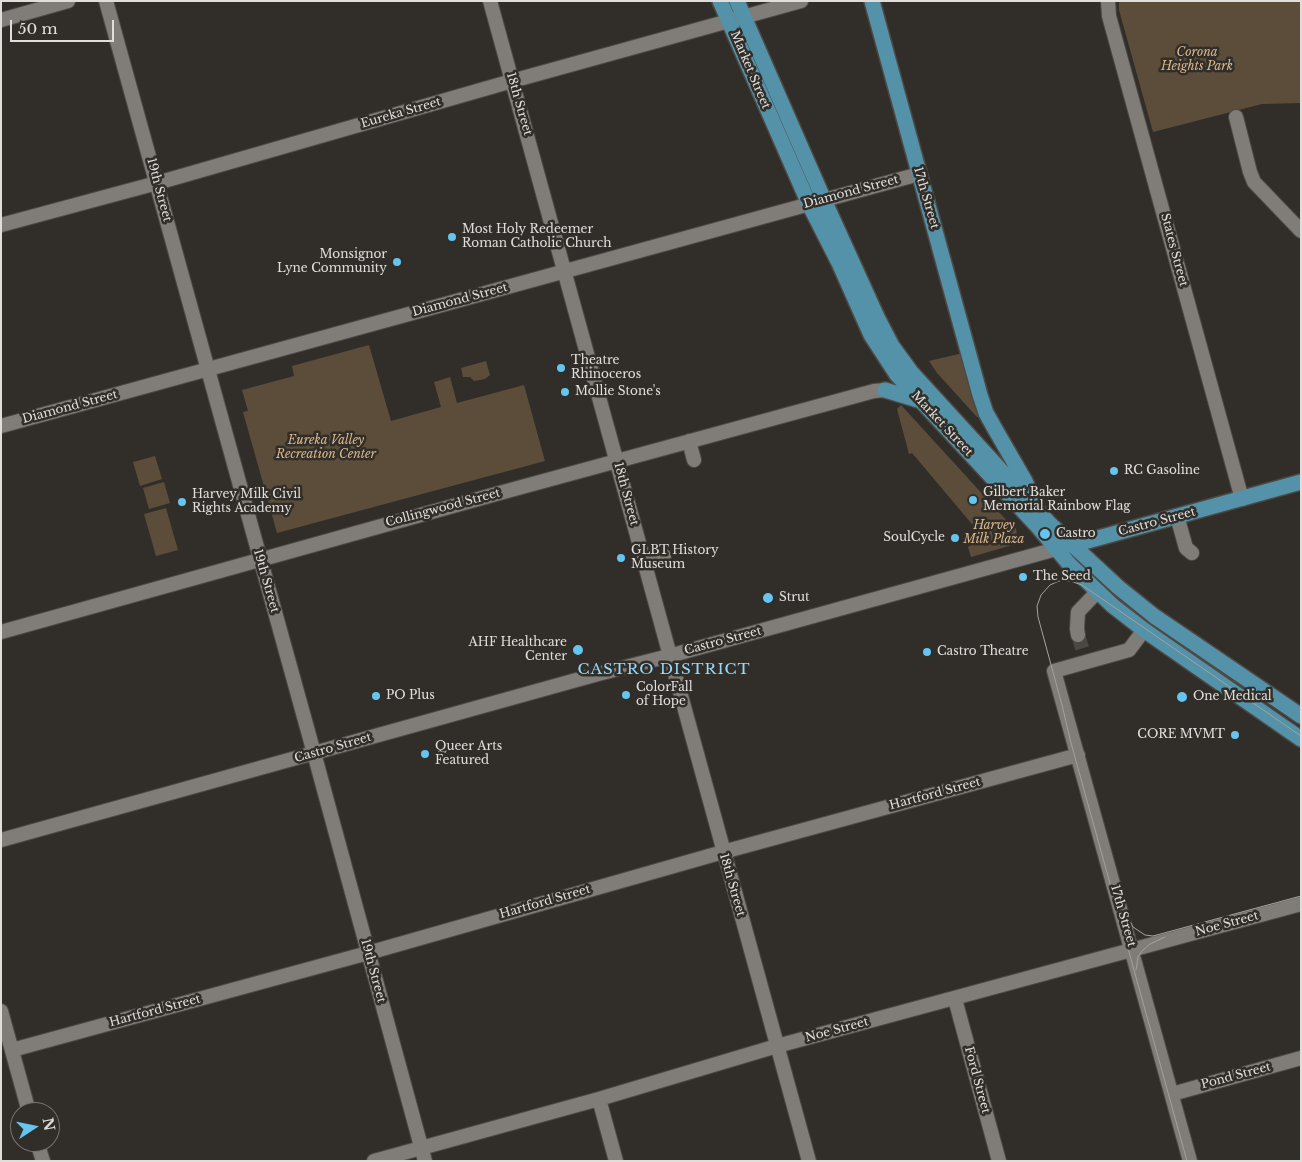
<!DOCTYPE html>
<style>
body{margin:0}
#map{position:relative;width:1302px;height:1162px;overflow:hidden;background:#312e29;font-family:"Libre Baskerville",serif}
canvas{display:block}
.frame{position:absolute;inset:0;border:2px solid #e0dedb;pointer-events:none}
.north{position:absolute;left:10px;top:1102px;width:50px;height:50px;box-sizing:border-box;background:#312e29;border:1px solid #777470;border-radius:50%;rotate:79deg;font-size:14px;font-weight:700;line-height:20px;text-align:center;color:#e0dedb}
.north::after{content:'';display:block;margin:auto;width:18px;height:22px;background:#65c5ef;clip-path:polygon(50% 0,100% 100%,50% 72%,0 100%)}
.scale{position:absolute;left:10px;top:20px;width:104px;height:22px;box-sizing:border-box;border:2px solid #e0dedb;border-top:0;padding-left:6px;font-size:15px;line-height:18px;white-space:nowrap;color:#e0dedb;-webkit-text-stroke:4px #312e29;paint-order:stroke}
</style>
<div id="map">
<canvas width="1302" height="1162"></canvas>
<div class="frame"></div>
<div class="north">N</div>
<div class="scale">50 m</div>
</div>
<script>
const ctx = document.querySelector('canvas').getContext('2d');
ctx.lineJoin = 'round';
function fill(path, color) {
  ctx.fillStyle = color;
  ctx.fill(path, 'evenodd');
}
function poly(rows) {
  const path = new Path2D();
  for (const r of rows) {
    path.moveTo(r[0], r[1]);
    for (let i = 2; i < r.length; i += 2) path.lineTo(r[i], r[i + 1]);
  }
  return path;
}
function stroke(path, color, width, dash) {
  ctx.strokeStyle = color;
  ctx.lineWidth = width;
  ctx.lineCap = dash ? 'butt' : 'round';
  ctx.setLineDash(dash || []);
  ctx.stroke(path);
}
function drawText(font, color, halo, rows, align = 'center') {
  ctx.font = font + ' "Libre Baskerville",serif';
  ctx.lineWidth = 5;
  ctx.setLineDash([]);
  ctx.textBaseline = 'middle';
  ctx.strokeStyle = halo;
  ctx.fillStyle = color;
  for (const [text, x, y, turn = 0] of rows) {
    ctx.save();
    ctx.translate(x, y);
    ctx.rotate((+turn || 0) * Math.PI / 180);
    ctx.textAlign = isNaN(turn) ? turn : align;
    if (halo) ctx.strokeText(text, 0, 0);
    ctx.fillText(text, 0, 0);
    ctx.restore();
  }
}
fill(poly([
 [1119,1,1301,1,1301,103,1262,104,1153,132,1119,10],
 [369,345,391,421,441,407,434,382,450,377,457,403,524,385,545,461,277,533,243,412,248,411,242,390,294,376,292,366],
 [959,354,965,357,980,417,977,417,937,373,929,361],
 [486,361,490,375,485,379,474,381,470,377,463,377,461,368],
 [901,405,1009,523,1011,521,1016,529,1017,534,1013,543,1009,546,971,557,968,547,975,541,977,538,977,530,912,453,909,454,897,409],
 [155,456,162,479,140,486,133,462],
 [164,482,170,503,149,509,143,488],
 [166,508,178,550,156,556,144,514]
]), '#5c4d3a');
stroke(poly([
 [1078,635,1083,651]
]), '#4b4844', 14, [14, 7]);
const minor = poly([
 [106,1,314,753,425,1161],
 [490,1,809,1161],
 [1108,1,1109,16,1242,499],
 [1,20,68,1],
 [1236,117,1250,172,1254,182,1301,231],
 [1,225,157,183,512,81,801,1],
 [1,426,919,174],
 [689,441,694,460],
 [1177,516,1186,548,1192,553],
 [643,561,664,556],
 [1144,630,1129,650,1054,671,1190,1161],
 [1,632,496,494,874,391,885,390],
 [1078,635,1077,629,1078,612,1098,591],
 [1,840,598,674,669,656,1067,546],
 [955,999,999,1161],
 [1,1011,29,1112],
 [12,1050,368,953,723,852,1078,755],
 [1172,1094,1301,1058],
 [599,1099,616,1161],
 [37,1142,43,1161],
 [374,1161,599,1099,777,1046,1301,904]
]);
const major = poly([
 [720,1,809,204,839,263,871,335,897,375,1038,527,1070,565,1113,606,1144,630,1301,739],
 [737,1,824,200,878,319,892,346,911,372,1050,524,1118,587,1154,616,1301,716],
 [872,1,980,395,986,413,995,429,1025,481,1032,497],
 [885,390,918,400],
 [1073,545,1301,482]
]);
stroke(minor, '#4d4a46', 16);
stroke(major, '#4d4a46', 18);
stroke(minor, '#807c77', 14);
stroke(major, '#5492a9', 15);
stroke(poly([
 [1125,912,1133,927,1145,935,1153,936,1301,896],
 [1136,970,1138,957,1142,951,1150,944,1165,937],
 [1187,1161,1071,743,1062,705,1038,617,1037,606,1041,595,1050,585,1059,581,1070,581,1082,585,1301,736]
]), '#a4a29e', 1);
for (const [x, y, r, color] of [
 [452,237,5,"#65c5ef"],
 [397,262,5,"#65c5ef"],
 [561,368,5,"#65c5ef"],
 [565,392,5,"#65c5ef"],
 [1114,471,5,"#65c5ef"],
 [973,500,5,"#65c5ef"],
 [182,502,5,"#65c5ef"],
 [1045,534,6,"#65c5ef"],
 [955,538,5,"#65c5ef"],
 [621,558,5,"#65c5ef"],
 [1023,577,5,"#65c5ef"],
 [768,598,6,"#65c5ef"],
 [578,650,6,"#65c5ef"],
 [927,652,5,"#65c5ef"],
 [626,695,5,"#65c5ef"],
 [376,696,5,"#65c5ef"],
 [1182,697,6,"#65c5ef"],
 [1235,735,5,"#65c5ef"],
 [425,754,5,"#65c5ef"]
]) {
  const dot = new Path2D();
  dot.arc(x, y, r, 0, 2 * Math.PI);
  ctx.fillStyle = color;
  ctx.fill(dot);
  stroke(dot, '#312e29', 2);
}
drawText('italic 12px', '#dcb88c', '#312e29', [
 ["Corona",1197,53],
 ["Heights Park",1197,67],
 ["Eureka Valley",326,441],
 ["Recreation Center",326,455],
 ["Harvey",994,526],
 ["Milk Plaza",994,540]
]);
drawText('12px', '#e0dedb', '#312e29', [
 ["Market Street",750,70,67],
 ["18th Street",519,104,74],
 ["Eureka Street",401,113,-16],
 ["19th Street",159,190,75],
 ["Diamond Street",851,192,-15],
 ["17th Street",926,198,74],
 ["States Street",1174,250,75],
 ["Diamond Street",460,300,-15],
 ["Diamond Street",70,407,-15],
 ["Market Street",942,424,47],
 ["18th Street",626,494,75],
 ["Collingwood Street",443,508,-15],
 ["Castro Street",1157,522,-15],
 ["19th Street",266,581,74],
 ["Castro Street",723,641,-15],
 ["Castro Street",333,748,-16],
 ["Hartford Street",935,794,-15],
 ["18th Street",732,885,74],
 ["Hartford Street",545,902,-16],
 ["17th Street",1123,916,74],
 ["Noe Street",1227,924,-15],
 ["19th Street",373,971,75],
 ["Hartford Street",155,1011,-15],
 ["Noe Street",837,1030,-15],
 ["Pond Street",1236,1076,-15],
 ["Ford Street",977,1080,75]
]);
drawText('12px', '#e0dedb', '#312e29', [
 ["Most Holy Redeemer",462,230],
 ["Roman Catholic Church",462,244],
 ["Monsignor",387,255,"right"],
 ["Lyne Community",387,269,"right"],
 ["Theatre",571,361],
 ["Rhinoceros",571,375],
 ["Mollie Stone's",575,392],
 ["RC Gasoline",1124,471],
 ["Gilbert Baker",983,493],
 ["Memorial Rainbow Flag",983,507],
 ["Harvey Milk Civil",192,495],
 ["Rights Academy",192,509],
 ["Castro",1056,534],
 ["SoulCycle",945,538,"right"],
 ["GLBT History",631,551],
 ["Museum",631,565],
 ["The Seed",1033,577],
 ["Strut",779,598],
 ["AHF Healthcare",567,643,"right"],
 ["Center",567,657,"right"],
 ["Castro Theatre",937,652],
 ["ColorFall",636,688],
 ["of Hope",636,702],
 ["PO Plus",386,696],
 ["One Medical",1193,697],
 ["CORE MVMT",1225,735,"right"],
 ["Queer Arts",435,747],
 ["Featured",435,761]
], 'left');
ctx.letterSpacing = '1px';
drawText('15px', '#95d7f7', '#312e29', [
 ["CASTRO DISTRICT",664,670]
]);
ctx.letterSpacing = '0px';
</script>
